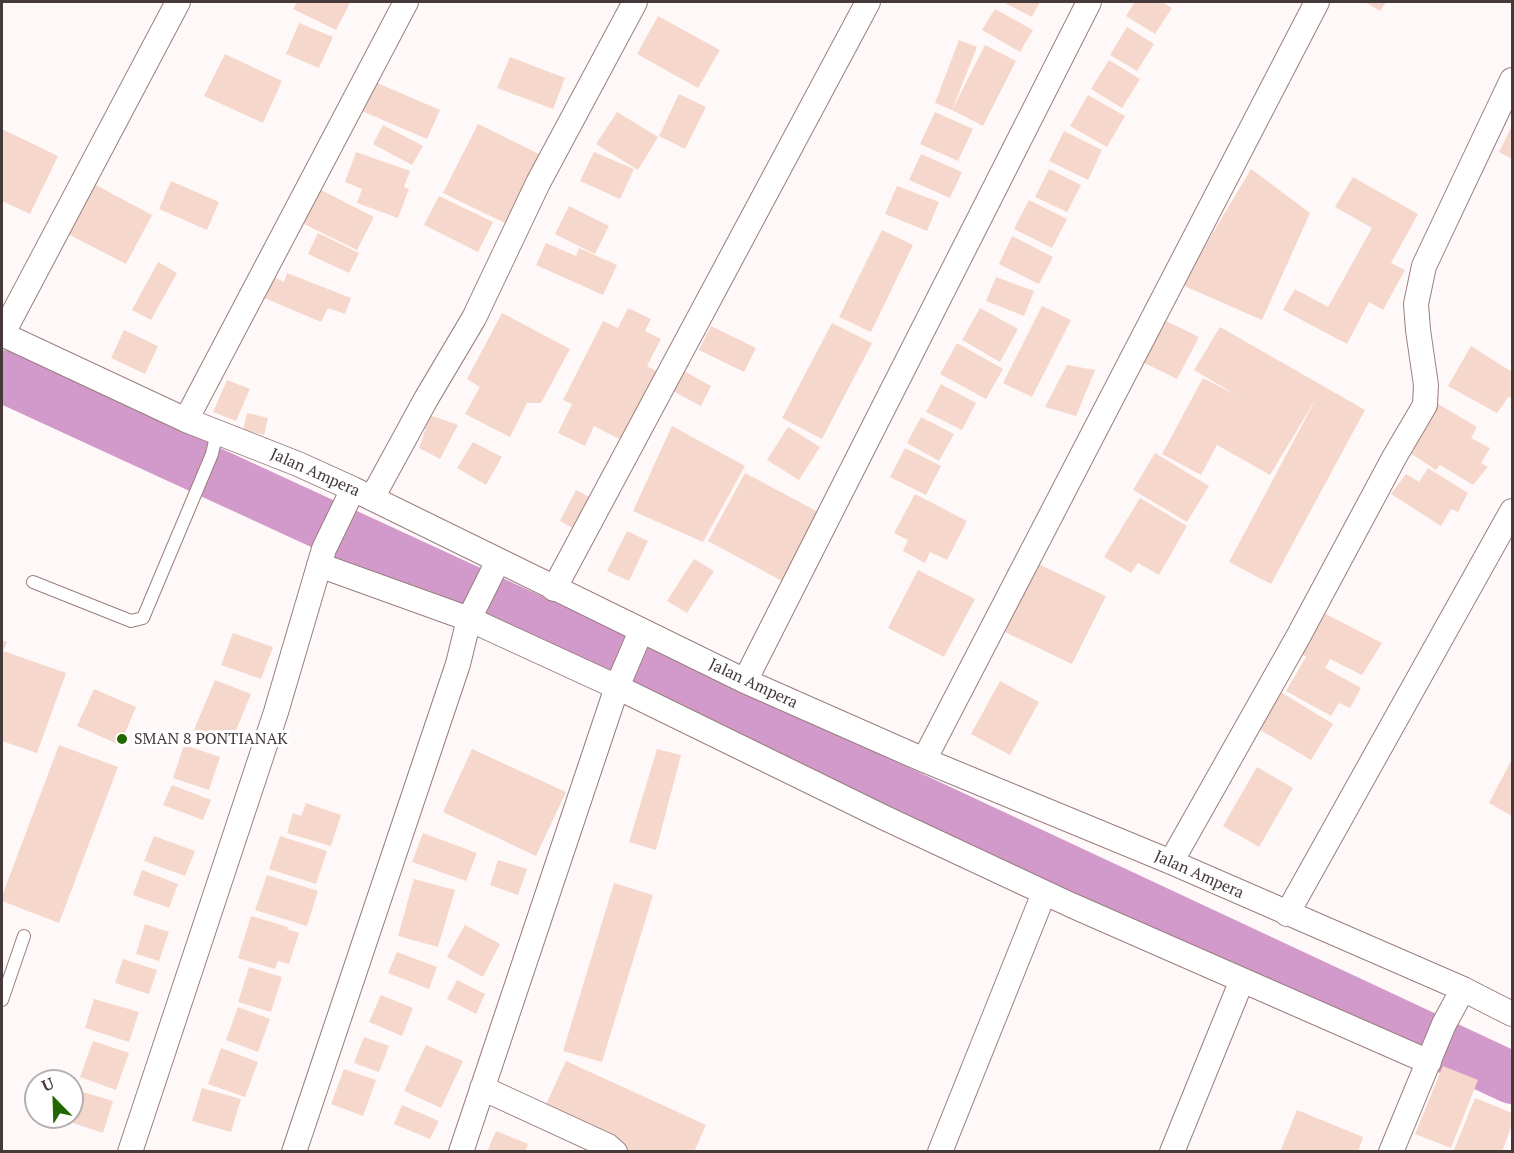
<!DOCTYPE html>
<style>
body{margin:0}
#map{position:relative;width:1514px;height:1153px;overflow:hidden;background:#fff8f8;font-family:"PT Serif",serif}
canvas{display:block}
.frame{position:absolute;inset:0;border:3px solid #453939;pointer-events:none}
.north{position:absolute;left:24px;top:1069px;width:60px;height:60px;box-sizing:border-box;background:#fff;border:2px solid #b5b0b0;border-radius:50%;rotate:337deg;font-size:16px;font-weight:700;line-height:24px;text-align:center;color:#453939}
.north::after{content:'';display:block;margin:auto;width:21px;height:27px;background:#206700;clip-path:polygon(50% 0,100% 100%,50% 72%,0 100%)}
</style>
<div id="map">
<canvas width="1514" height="1153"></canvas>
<div class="frame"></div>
<div class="north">U</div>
</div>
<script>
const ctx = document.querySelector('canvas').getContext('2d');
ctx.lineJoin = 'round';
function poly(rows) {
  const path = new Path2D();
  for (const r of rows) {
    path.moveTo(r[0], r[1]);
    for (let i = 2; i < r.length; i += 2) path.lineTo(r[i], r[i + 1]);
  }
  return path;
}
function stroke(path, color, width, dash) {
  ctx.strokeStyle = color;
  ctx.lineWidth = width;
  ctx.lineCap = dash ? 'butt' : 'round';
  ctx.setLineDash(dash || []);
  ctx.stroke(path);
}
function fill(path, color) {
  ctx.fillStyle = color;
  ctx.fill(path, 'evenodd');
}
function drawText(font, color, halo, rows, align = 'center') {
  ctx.font = font + ' "PT Serif",serif';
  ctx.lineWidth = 6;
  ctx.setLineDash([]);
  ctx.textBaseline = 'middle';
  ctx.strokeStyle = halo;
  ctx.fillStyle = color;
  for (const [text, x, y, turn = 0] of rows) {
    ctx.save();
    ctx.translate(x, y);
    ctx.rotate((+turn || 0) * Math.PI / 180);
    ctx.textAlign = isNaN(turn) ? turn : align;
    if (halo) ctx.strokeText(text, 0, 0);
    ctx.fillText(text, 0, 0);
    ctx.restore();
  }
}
stroke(poly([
 [2,376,536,622,1512,1078]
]), '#d299cb', 52);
fill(poly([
 [297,2,346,2,350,3,336,30,293,9],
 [1003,2,1040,2,1032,17],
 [1135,2,1162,2,1172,8,1155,34,1126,16],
 [1365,2,1386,2,1380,11],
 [995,9,1033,30,1020,52,982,30],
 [658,16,720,50,698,88,637,54],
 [299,23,333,37,319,68,286,54],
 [1127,27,1154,44,1137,71,1110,55],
 [959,40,977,47,952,110,935,103],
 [985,45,1016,61,983,126,952,110],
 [225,54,282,81,263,123,204,96],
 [510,57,565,78,553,109,497,88],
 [1109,60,1140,79,1122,108,1091,89],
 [375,82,440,110,427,139,362,111],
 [679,94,706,107,685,149,659,136],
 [1088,95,1125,116,1107,147,1070,126],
 [617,112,658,137,638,170,596,144],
 [935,112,973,129,958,161,920,144],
 [478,124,545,157,511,226,443,193],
 [383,125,423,146,412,165,373,144],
 [1512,126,1512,159,1499,152],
 [2,129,58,156,30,214,2,201],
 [1064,131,1102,150,1088,180,1049,161],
 [356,152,410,171,404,187,409,189,398,218,357,203,362,189,345,182],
 [594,152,634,169,620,199,580,181],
 [921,154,962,172,950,198,909,180],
 [1049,169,1081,185,1067,212,1035,197],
 [1251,169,1310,213,1262,320,1182,285],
 [1353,177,1418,214,1391,263,1405,270,1383,310,1369,302,1347,344,1283,310,1295,289,1328,307,1372,228,1335,207],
 [171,181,219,202,207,230,159,209],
 [92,183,152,215,126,264,66,233],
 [897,186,939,202,927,231,885,214],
 [319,189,374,217,357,250,302,223],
 [439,196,493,222,478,252,424,225],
 [1029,200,1067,219,1052,248,1014,229],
 [569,206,609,226,595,254,555,234],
 [882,230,913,245,871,332,839,317],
 [318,233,359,253,349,273,308,254],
 [1012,236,1053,257,1039,284,999,264],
 [546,243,576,256,579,248,617,265,603,295,536,265],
 [158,262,177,273,151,320,132,310],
 [287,273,351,298,345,314,328,308,321,322,262,297,272,276,284,282],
 [996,277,1034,291,1024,316,986,301],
 [1042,306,1071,320,1032,397,1003,383],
 [628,308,651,319,645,331,661,339,647,366,662,374,627,443,594,426,585,446,558,433,572,404,563,400,603,321,618,328],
 [980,308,1018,329,1000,362,962,340],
 [502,313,570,349,541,403,527,403,510,437,465,414,480,387,467,379],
 [1158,317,1199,337,1177,379,1136,359],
 [832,323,872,343,822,439,782,418],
 [711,326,756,348,744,372,699,350],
 [1220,327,1365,410,1271,584,1229,562,1317,397,1270,475,1217,445,1201,475,1162,454,1203,378,1238,396,1194,370],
 [124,330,158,346,145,374,111,358],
 [957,343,1003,369,986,399,940,374],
 [1471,346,1512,372,1512,399,1509,396,1497,413,1448,386],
 [1067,365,1095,370,1076,416,1045,407],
 [684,371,711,386,701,406,673,391],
 [227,380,250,389,236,421,213,412],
 [941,384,976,403,962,430,926,412],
 [1438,404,1477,427,1471,438,1490,448,1481,463,1488,467,1473,485,1440,465,1436,470,1410,453],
 [247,413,268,418,264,435,243,430],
 [430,415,458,425,440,459,419,448],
 [921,417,954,434,939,461,907,443],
 [672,426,745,466,703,542,633,511],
 [788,427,820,447,799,480,767,460],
 [473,442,502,457,486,485,457,468],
 [905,448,941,466,926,495,890,477],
 [1155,453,1209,486,1187,522,1133,490],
 [1428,468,1468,493,1458,512,1451,509,1441,526,1391,494,1406,474,1419,482],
 [745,473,820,513,782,581,708,541],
 [576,490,595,500,578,531,560,521],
 [915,494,967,521,947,560,930,552,925,563,903,551,908,540,894,533],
 [1140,498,1187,526,1159,575,1138,563,1131,573,1104,557],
 [627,531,648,541,629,581,607,571],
 [694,559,714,571,687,613,667,601],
 [1038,564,1106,596,1072,664,1005,632],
 [918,570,975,599,944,657,888,628],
 [1320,611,1382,643,1362,675,1330,659,1325,668,1361,688,1350,708,1339,703,1331,716,1286,691,1306,657,1301,653,1313,635,1306,632],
 [233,633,273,647,261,679,221,665],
 [2,640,7,642,3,651,66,673,37,753,2,741],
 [215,680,251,694,229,747,193,732],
 [1000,681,1039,702,1010,755,971,734],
 [94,689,136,707,120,745,77,726],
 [1279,691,1333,724,1311,760,1257,728],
 [59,745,118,767,59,923,2,901,2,896],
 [184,745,220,757,209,790,173,778],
 [472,749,566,792,536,856,443,812],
 [657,749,681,755,656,850,629,842],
 [1512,759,1512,816,1489,803],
 [1257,767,1293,788,1259,847,1223,826],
 [172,785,211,800,203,820,163,805],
 [306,803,341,815,331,846,287,833,293,813,301,816],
 [423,833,477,853,466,881,412,862],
 [154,836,195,851,185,876,144,861],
 [280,836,327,851,316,884,269,869],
 [498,860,527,869,518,895,490,885],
 [142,870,178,884,169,908,133,895],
 [267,875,318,891,307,926,255,910],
 [414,879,455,890,438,947,398,936],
 [614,883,653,895,602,1062,563,1051],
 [251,916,288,927,287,929,299,933,289,964,278,961,275,969,238,958],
 [145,924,169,932,159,961,136,954],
 [465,925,500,944,483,977,447,957],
 [397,952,437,967,429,989,388,973],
 [123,959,157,970,149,994,115,983],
 [249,967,282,977,271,1012,238,1002],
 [457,980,485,994,476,1014,447,999],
 [381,995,413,1008,402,1036,369,1022],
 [94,999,139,1012,129,1042,85,1028],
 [238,1007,270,1019,258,1052,226,1040],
 [364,1037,389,1046,379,1072,354,1063],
 [93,1041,129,1053,116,1090,80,1077],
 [426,1045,463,1061,441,1108,404,1091],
 [221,1048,258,1062,245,1097,208,1084],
 [566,1061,706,1125,694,1152,627,1152,542,1113],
 [1443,1066,1478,1080,1451,1148,1415,1134],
 [344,1069,376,1080,363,1116,331,1104],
 [202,1088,241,1099,231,1132,192,1121],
 [80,1091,113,1101,103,1133,70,1122],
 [1475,1098,1512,1113,1512,1125,1502,1152,1453,1152],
 [402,1105,439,1121,430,1139,394,1124],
 [1297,1110,1363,1137,1358,1152,1280,1152],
 [496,1131,528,1144,525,1152,487,1152]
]), '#f6d7cb');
const lane = poly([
 [33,582,131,621,143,618,212,454,217,432],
 [2,1000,24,936]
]);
const street = poly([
 [2,334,186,420,298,464,353,489,745,681,924,760,1171,862,1463,989,1512,1014],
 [2,335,178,2],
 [186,420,406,2],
 [372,498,426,399,474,318,538,183,635,2],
 [319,565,469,619,617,687,885,818,1071,905,1429,1062],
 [554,589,868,2],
 [745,681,1089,2],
 [924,760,1317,2],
 [1171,862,1298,637,1395,456,1425,405,1426,385,1418,330,1416,304,1424,266,1512,80],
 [1287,914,1512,511],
 [482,1088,608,1146,615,1152],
 [130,1152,276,712,324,549,353,489],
 [294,1152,458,664,469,619,498,561],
 [461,1152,617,687,641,631],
 [940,1152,1044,893],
 [1172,1152,1242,980],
 [1391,1152,1444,1024,1463,989]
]);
stroke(lane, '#9a7e7e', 14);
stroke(street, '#9a7e7e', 26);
stroke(lane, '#fff', 12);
stroke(street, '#fff', 24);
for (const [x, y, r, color] of [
 [122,739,6,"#206700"]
]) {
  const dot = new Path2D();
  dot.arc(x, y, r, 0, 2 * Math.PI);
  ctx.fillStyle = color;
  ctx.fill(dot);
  stroke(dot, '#fff', 2);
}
drawText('16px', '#453939', '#fff', [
 ["Jalan Ampera",315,473,24],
 ["Jalan Ampera",753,684,25],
 ["Jalan Ampera",1199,875,24]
]);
drawText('16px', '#453939', '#fff', [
 ["SMAN 8 PONTIANAK",134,739]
], 'left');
</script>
